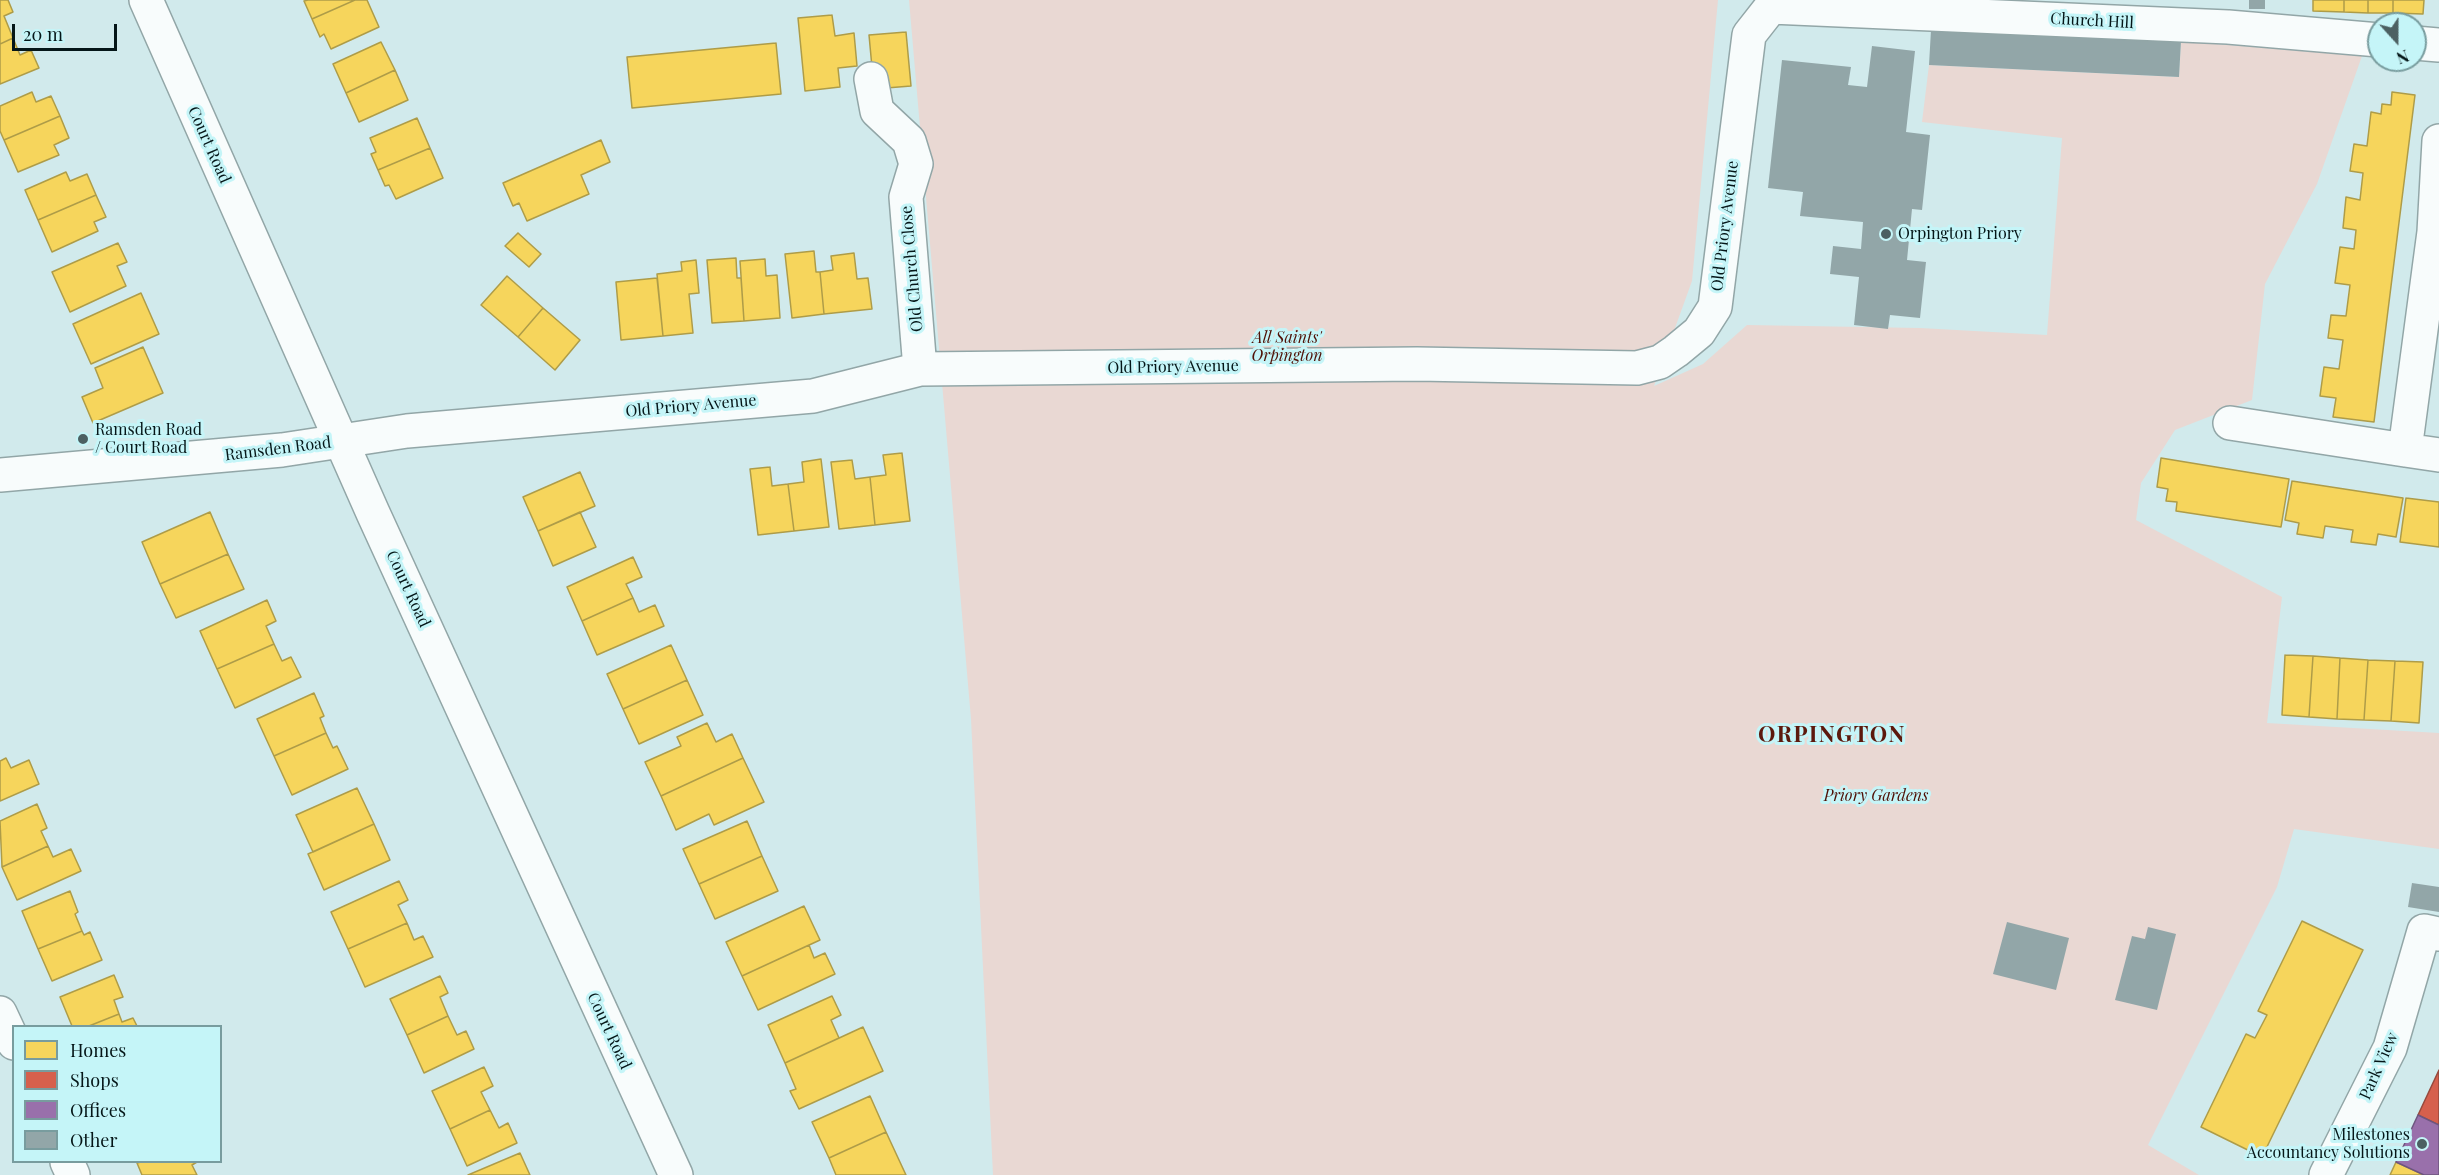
<!DOCTYPE html>
<style>
body{margin:0}
#map{position:relative;width:2439px;height:1175px;overflow:hidden;background:#d1eaec;font-family:"Playfair Display",serif}
canvas{display:block}
.legend{position:absolute;left:12px;top:1025px;width:210px;height:138px;box-sizing:border-box;background:#c5f5f8;border:2px solid #789c9e;margin:0;padding:8px 10px;list-style:none;font-size:18px;color:#051618}
.legend li{display:flex;align-items:center;gap:12px;height:30px}
.legend b{width:30px;border:2px solid #789c9e}
.north{position:absolute;left:2367px;top:12px;width:60px;height:60px;box-sizing:border-box;background:#c5f5f8;border:2px solid #789c9e;border-radius:50%;rotate:159deg;font-size:16px;font-weight:700;line-height:24px;text-align:center;color:#051618}
.north::after{content:'';display:block;margin:auto;width:21px;height:27px;background:#4c6062;clip-path:polygon(50% 0,100% 100%,50% 72%,0 100%)}
.scale{position:absolute;left:12px;top:24px;width:105px;height:27px;box-sizing:border-box;border:3px solid #051618;border-top:0;padding-left:8px;font-size:18px;line-height:21px;white-space:nowrap;color:#051618;-webkit-text-stroke:4px #c5f5f8;paint-order:stroke}
</style>
<div id="map">
<canvas width="2439" height="1175"></canvas>
<ul class="legend">
<li><b style="height:16px;background:#f6d55c"></b>Homes</li>
<li><b style="height:16px;background:#d6604d"></b>Shops</li>
<li><b style="height:16px;background:#9970ab"></b>Offices</li>
<li><b style="height:16px;background:#92a6a8"></b>Other</li>
</ul>
<div class="north">N</div>
<div class="scale">20 m</div>
</div>
<script>
const ctx = document.querySelector('canvas').getContext('2d');
ctx.lineJoin = 'round';
function fill(path, color) {
  ctx.fillStyle = color;
  ctx.fill(path, 'evenodd');
}
function poly(rows) {
  const path = new Path2D();
  for (const r of rows) {
    path.moveTo(r[0], r[1]);
    for (let i = 2; i < r.length; i += 2) path.lineTo(r[i], r[i + 1]);
  }
  return path;
}
function stroke(path, color, width, dash) {
  ctx.strokeStyle = color;
  ctx.lineWidth = width;
  ctx.lineCap = dash ? 'butt' : 'round';
  ctx.setLineDash(dash || []);
  ctx.stroke(path);
}
function drawText(font, color, halo, rows, align = 'center') {
  ctx.font = font + ' "Playfair Display",serif';
  ctx.lineWidth = 6;
  ctx.setLineDash([]);
  ctx.textBaseline = 'middle';
  ctx.strokeStyle = halo;
  ctx.fillStyle = color;
  for (const [text, x, y, turn = 0] of rows) {
    ctx.save();
    ctx.translate(x, y);
    ctx.rotate((+turn || 0) * Math.PI / 180);
    ctx.textAlign = isNaN(turn) ? turn : align;
    if (halo) ctx.strokeText(text, 0, 0);
    ctx.fillText(text, 0, 0);
    ctx.restore();
  }
}
fill(poly([
 [909,0,1718,0,1692,281,1654,386,1703,364,1747,325,1920,328,2047,335,2062,138,1922,122,1929,65,2179,77,2181,41,2362,56,2317,184,2265,284,2252,400,2175,430,2141,483,2136,520,2282,597,2267,723,2439,733,2439,849,2294,829,2277,887,2148,1145,2199,1175,993,1175,971,719]
]), '#e9d8d3');
const homes = poly([
 [0,0,8,0,13,12,4,16,13,38,0,44,0,0],
 [308,0,355,0,312,19,304,1,308,0],
 [355,0,367,0,379,27,331,49,324,34,320,37,312,19,355,0],
 [2313,0,2344,0,2344,12,2313,11,2313,0],
 [2344,0,2368,0,2368,13,2344,12,2344,0],
 [2368,0,2393,0,2393,13,2368,13,2368,0],
 [2393,0,2424,0,2423,14,2393,13,2393,0],
 [832,15,835,36,854,33,857,66,838,68,840,87,805,91,798,18,832,15],
 [906,32,911,86,874,89,869,35,906,32],
 [13,38,20,55,31,50,39,68,0,84,0,44,13,38],
 [381,42,395,70,346,93,333,64,381,42],
 [776,43,781,94,632,108,627,57,776,43],
 [395,70,408,100,359,122,346,93,395,70],
 [32,92,36,102,51,96,60,116,4,140,0,131,0,106,32,92],
 [2392,92,2415,95,2374,422,2333,417,2336,398,2320,396,2324,367,2339,369,2343,340,2328,338,2331,315,2346,316,2350,285,2335,283,2340,247,2354,249,2356,230,2343,228,2346,197,2360,200,2363,173,2350,171,2354,144,2367,146,2371,112,2381,114,2382,104,2391,105,2392,92],
 [60,116,69,138,54,145,59,155,18,172,4,140,60,116],
 [417,118,430,148,378,170,371,154,376,152,370,138,417,118],
 [601,140,610,162,581,175,589,194,527,221,519,203,513,206,503,183,601,140],
 [430,148,443,178,396,199,389,185,385,186,378,170,430,148],
 [66,172,70,181,87,174,96,195,38,220,25,190,66,172],
 [96,195,106,217,94,222,98,231,52,252,38,220,96,195],
 [518,233,541,254,529,267,505,246,518,233],
 [118,243,127,262,117,266,126,286,70,312,52,272,118,243],
 [814,251,816,272,820,272,824,314,792,318,785,254,814,251],
 [854,253,857,279,868,278,872,309,824,314,820,272,833,270,831,256,854,253],
 [736,258,737,278,741,278,744,321,712,323,707,260,736,258],
 [765,259,766,276,777,275,780,318,744,321,740,261,765,259],
 [696,260,699,293,689,294,693,333,663,336,657,274,682,271,681,262,696,260],
 [507,276,543,308,518,337,481,305,507,276],
 [657,278,663,336,621,340,616,282,657,278],
 [141,293,159,334,91,364,73,324,141,293],
 [543,308,580,340,555,370,518,337,543,308],
 [143,347,163,393,93,423,82,397,103,388,95,368,143,347],
 [902,453,910,521,875,525,870,477,886,475,883,455,902,453],
 [2161,458,2289,479,2281,527,2176,511,2177,502,2166,501,2168,489,2157,487,2161,458],
 [821,459,829,527,794,531,788,484,804,482,802,462,821,459],
 [852,460,855,479,870,477,875,525,839,529,831,462,852,460],
 [770,467,772,486,788,484,794,531,758,535,750,469,770,467],
 [580,472,595,506,538,531,523,497,580,472],
 [2292,481,2403,498,2396,537,2378,534,2376,545,2351,542,2353,530,2325,526,2323,538,2297,534,2299,523,2285,520,2292,481],
 [2406,498,2439,502,2439,547,2400,542,2406,498],
 [210,512,228,554,160,584,142,542,210,512],
 [580,512,596,547,553,566,538,531,580,512],
 [228,554,244,589,176,618,160,584,228,554],
 [633,557,642,577,626,584,633,598,582,621,567,587,633,557],
 [633,598,639,612,655,605,664,626,597,655,582,621,633,598],
 [267,600,276,621,266,626,274,644,217,669,200,631,267,600],
 [274,644,282,661,291,657,301,677,235,708,217,669,274,644],
 [671,645,687,680,623,709,607,674,671,645],
 [2285,655,2313,656,2309,717,2282,715,2285,655],
 [2313,656,2340,658,2337,719,2309,717,2313,656],
 [2340,658,2368,660,2364,720,2337,719,2340,658],
 [2368,660,2395,661,2391,721,2364,720,2368,660],
 [2395,661,2423,662,2419,723,2391,721,2395,661],
 [687,680,703,715,639,744,623,709,687,680],
 [314,693,324,716,320,718,326,733,274,756,257,719,314,693],
 [707,723,716,742,732,734,743,758,661,796,645,762,681,746,677,737,707,723],
 [326,733,333,748,337,746,348,769,292,795,274,756,326,733],
 [6,758,11,768,29,760,39,784,0,801,0,761,6,758],
 [743,758,764,802,714,825,709,814,676,830,661,796,743,758],
 [357,788,374,824,313,852,296,815,357,788],
 [37,804,47,828,41,831,48,846,2,867,0,821,37,804],
 [747,821,762,856,699,884,683,849,747,821],
 [374,824,390,860,324,890,308,854,374,824],
 [48,846,53,857,71,849,81,871,17,900,2,867,48,846],
 [762,856,778,891,715,919,699,884,762,856],
 [399,881,408,900,398,905,407,923,348,949,331,912,399,881],
 [70,891,78,912,75,914,82,931,38,949,22,911,70,891],
 [804,906,820,940,742,976,726,942,804,906],
 [2302,921,2363,950,2262,1157,2201,1127,2246,1034,2255,1038,2267,1015,2258,1011,2302,921],
 [407,923,414,940,423,936,433,957,365,987,348,949,407,923],
 [82,931,84,935,90,932,102,960,52,981,38,949,82,931],
 [809,945,814,958,825,953,835,974,758,1010,742,976,809,945],
 [114,975,123,997,114,1000,119,1014,89,1026,72,1026,60,997,114,975],
 [440,976,448,993,440,997,448,1016,407,1035,390,999,440,976],
 [832,996,841,1015,831,1020,839,1038,785,1063,768,1025,832,996],
 [119,1014,122,1022,133,1018,137,1026,89,1026,119,1014],
 [448,1016,457,1035,466,1031,474,1049,424,1073,407,1035,448,1016],
 [863,1027,883,1071,799,1109,790,1091,796,1089,785,1063,863,1027],
 [484,1067,493,1086,481,1092,490,1110,450,1129,432,1091,484,1067],
 [870,1096,886,1132,829,1158,812,1122,870,1096],
 [490,1110,499,1128,508,1123,517,1143,467,1166,450,1129,490,1110],
 [886,1132,906,1175,836,1175,829,1158,886,1132],
 [520,1153,530,1175,468,1175,520,1153],
 [141,1162,197,1162,192,1165,197,1175,142,1175,137,1163,141,1162],
 [2396,1162,2424,1175,2390,1175,2396,1162]
]);
fill(homes, '#f6d55c');
stroke(homes, '#ae9c48', 1.5);
const shops = poly([
 [2439,1070,2439,1125,2418,1115,2439,1070]
]);
fill(shops, '#d6604d');
stroke(shops, '#974a3d', 1.5);
const offices = poly([
 [2418,1115,2439,1125,2439,1175,2424,1175,2396,1162,2418,1115]
]);
fill(offices, '#9970ab');
stroke(offices, '#6d557f', 1.5);
fill(poly([
 [2249,0,2265,0,2265,9,2249,9],
 [1931,30,2181,41,2179,77,1929,65],
 [1872,46,1915,51,1906,132,1930,135,1922,210,1912,209,1907,260,1926,262,1920,318,1890,315,1888,329,1854,325,1859,277,1830,274,1833,246,1861,249,1863,222,1800,216,1803,192,1768,188,1782,60,1851,67,1848,85,1867,87],
 [2412,883,2439,887,2439,912,2408,907],
 [2007,922,2069,938,2056,990,1993,974],
 [2148,927,2176,934,2157,1010,2115,1000,2132,936,2145,939]
]), '#92a6a8');
const minor = poly([
 [2415,43,2439,45],
 [871,79,877,111,909,141,916,164,906,197,920,369],
 [2439,141,2434,232,2405,450,2439,455],
 [2230,423,2405,450],
 [0,475,282,450,407,431,813,396,920,369,1417,364,1637,368,1660,362,1676,351,1699,332,1715,307,1749,35,1771,7,2228,27,2379,40],
 [0,1013,14,1043],
 [67,1162,73,1175],
 [2326,1175,2390,1048,2424,931,2439,934]
]);
const primary = poly([
 [146,0,373,513,676,1175]
]);
stroke(minor, '#92a6a7', 36);
stroke(primary, '#92a6a7', 36);
stroke(minor, '#f8fcfc', 33);
stroke(primary, '#f8fcfc', 33);
for (const [x, y, r, color] of [
 [1886,234,6,"#4c6062"],
 [83,439,6,"#4c6062"],
 [2422,1144,6,"#4c6062"]
]) {
  const dot = new Path2D();
  dot.arc(x, y, r, 0, 2 * Math.PI);
  ctx.fillStyle = color;
  ctx.fill(dot);
  stroke(dot, '#c5f5f8', 2);
}
drawText('16px', '#051618', '#c5f5f8', [
 ["Church Hill",2092,21,3],
 ["Court Road",209,145,66],
 ["Old Priory Avenue",1725,226,-83],
 ["Old Church Close",912,269,-95],
 ["Old Priory Avenue",1173,367,-1],
 ["Old Priory Avenue",691,406,-5],
 ["Ramsden Road",278,449,-7],
 ["Court Road",408,589,65],
 ["Court Road",609,1031,65],
 ["Park View",2379,1066,-66]
]);
drawText('16px', '#051618', '#c5f5f8', [
 ["Orpington Priory",1898,234],
 ["Ramsden Road",95,430],
 ["/ Court Road",95,448],
 ["Milestones",2410,1135,"right"],
 ["Accountancy Solutions",2410,1153,"right"]
], 'left');
drawText('italic 16px', '#501006', '#c5f5f8', [
 ["All Saints'",1287,338],
 ["Orpington",1287,356],
 ["Priory Gardens",1876,796]
]);
ctx.letterSpacing = '1.5px';
drawText('bold 22px', '#5c190d', '#c5f5f8', [
 ["ORPINGTON",1832,735]
]);
ctx.letterSpacing = '0px';
</script>
